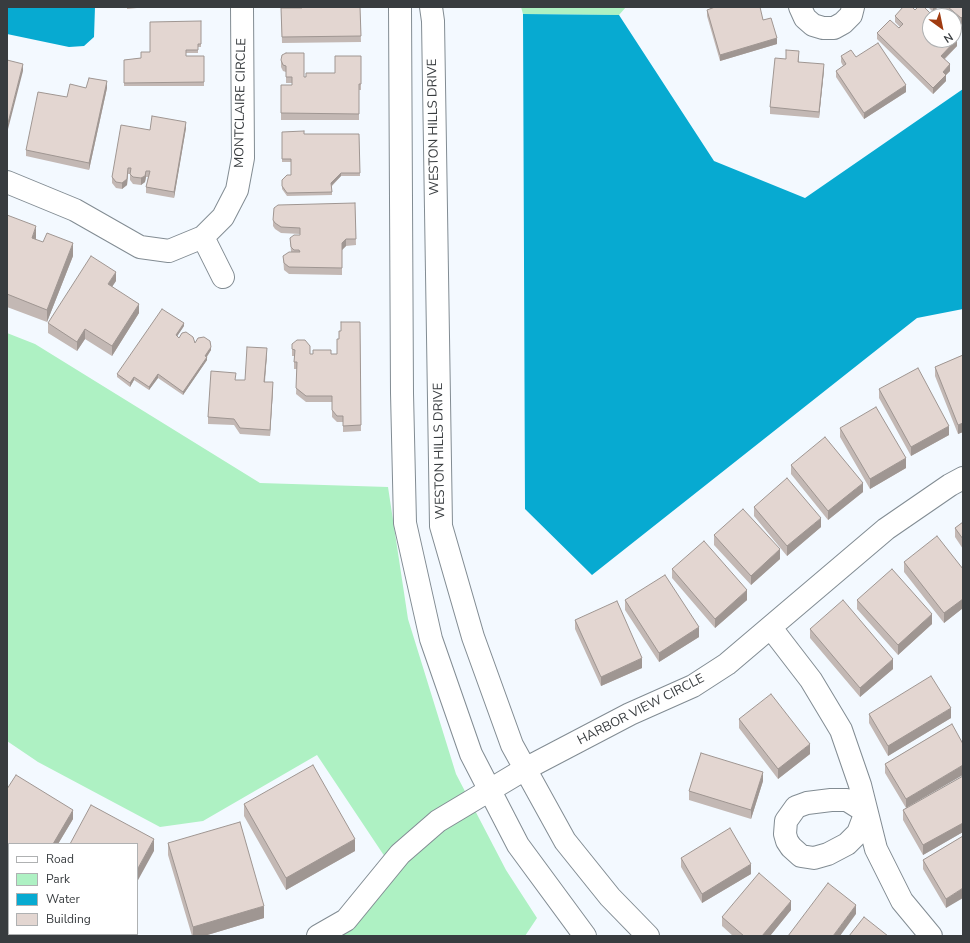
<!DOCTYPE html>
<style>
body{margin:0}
#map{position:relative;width:970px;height:943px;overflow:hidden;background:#f3f9ff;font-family:"Nunito Sans",sans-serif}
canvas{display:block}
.frame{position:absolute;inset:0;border:8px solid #383c3f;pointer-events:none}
.legend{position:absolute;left:8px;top:843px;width:130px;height:92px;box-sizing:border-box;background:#fff;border:1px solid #afb1b2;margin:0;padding:5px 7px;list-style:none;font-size:12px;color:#383c3f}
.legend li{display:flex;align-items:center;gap:8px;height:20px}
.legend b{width:20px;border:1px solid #afb1b2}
.north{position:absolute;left:922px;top:8px;width:40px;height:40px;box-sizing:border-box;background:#fff;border:1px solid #afb1b2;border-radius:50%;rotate:147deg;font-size:11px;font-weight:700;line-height:16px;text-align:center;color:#383c3f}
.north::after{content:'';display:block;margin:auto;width:14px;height:18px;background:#a03b11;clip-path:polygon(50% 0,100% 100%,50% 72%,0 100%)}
</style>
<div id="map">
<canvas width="970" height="943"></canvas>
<div class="frame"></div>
<ul class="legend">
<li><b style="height:5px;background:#fff"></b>Road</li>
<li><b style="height:11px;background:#aef1c3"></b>Park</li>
<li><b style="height:11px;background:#07aad1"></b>Water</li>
<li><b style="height:11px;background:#e3d6d1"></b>Building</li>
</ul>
<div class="north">N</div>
</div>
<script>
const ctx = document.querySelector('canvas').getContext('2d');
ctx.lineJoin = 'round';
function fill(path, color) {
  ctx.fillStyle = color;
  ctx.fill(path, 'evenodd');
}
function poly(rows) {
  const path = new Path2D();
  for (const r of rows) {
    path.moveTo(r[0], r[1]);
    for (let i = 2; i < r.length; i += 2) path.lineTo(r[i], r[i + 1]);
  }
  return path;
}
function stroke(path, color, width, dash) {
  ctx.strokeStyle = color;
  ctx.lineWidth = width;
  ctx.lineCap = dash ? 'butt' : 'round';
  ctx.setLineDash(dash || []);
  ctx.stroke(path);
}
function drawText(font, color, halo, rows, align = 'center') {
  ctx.font = font + ' "Nunito Sans",sans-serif';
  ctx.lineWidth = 3;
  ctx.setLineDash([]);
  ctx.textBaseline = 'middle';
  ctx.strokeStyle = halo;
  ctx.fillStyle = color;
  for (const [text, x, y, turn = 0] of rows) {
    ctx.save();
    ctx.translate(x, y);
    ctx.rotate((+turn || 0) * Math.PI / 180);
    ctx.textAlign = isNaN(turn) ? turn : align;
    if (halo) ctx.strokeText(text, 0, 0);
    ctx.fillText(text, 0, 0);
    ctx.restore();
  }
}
fill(poly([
 [521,7,626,7,619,15,523,14],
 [7,333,35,344,260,483,388,487,408,619,456,774,506,870,537,918,525,936,318,936,391,866,317,755,203,821,160,827,38,762,7,741]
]), '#aef1c3');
fill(poly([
 [7,7,95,7,94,37,84,46,69,47,7,34],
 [523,14,619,15,714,161,805,198,963,89,963,309,917,318,592,575,525,509]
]), '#07aad1');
const street = poly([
 [400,7,402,393,405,523,431,639,471,754,518,845,585,936],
 [431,7,433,21,441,526,473,637,512,745,565,841,610,897,648,936],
 [800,7,805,18,813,25,823,28,834,28,843,23,851,15,853,7],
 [7,182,75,210,140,247,169,251,203,237,223,217,237,190,243,158,242,7],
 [203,237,223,277],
 [771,628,811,680,841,730,860,785,876,849,902,901,931,936],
 [831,800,847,800,866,812,858,833,847,844,828,854,814,858,801,856,791,847,787,841,785,834,786,821,796,807,807,803,831,800],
 [7,908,9,909],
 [55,934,59,936],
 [318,936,346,920,400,854,438,821,525,769,630,714,693,686,727,664,886,529,950,485,963,478]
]);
stroke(street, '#828c93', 24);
stroke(street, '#fff', 22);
fill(poly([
 [127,7,147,7,127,9],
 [295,7,360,7,361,42,282,43,281,8,297,8],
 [928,7,938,7,933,12],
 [941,7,963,7,961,25,954,19,954,16,951,16],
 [707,10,763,20,777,44,720,61,707,16],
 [895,16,957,46,945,59,950,71,946,75,946,81,933,94,877,39,877,33,899,28,900,27,895,22],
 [201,21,201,47,198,47,198,53,186,53,186,56,204,56,204,86,124,86,124,60,141,58,150,52],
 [361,56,361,90,359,90,359,120,281,120,281,85,292,85,292,83,286,83,286,72,283,71,281,67,281,60,304,77,335,73],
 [841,56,856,57,906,92,864,119,836,77,836,71,843,66,841,62],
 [799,57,799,62,824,70,819,118,770,114,770,107,786,59],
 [86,88,107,88,89,170,26,156,26,150,67,97],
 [186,128,174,198,146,193,146,187,148,177,146,177,145,182,141,185,133,184,130,180,130,174,128,174,127,185,122,189,116,188,112,183,112,177,150,130],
 [282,132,304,134,359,134,360,176,341,176,332,186,332,195,287,196,282,189,282,186,291,175,291,162,282,162],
 [355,203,356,245,346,246,342,250,342,275,289,274,284,270,283,256,291,252,290,238,300,235,300,234,281,233,275,229,273,226,273,220],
 [7,215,36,238,36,240,73,256,47,322,7,307],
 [116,281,112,286,139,313,112,356,85,339,77,351,48,333,48,323],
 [360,322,361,431,343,432,343,422,337,422,332,417,332,402,306,402,296,394,297,369,294,369,294,356,292,356,292,344,310,354,337,354,341,331],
 [184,326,177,336,179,338,195,343,211,350,207,357,207,360,183,395,158,378,149,390,134,380,130,387,117,377,117,374],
 [267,354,265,382,273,389,270,436,240,434,234,425,208,424,208,417,236,380,245,380],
 [963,355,963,432,958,434,935,376,935,367],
 [879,389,949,435,911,456,879,398],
 [840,428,906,468,870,489,840,437],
 [791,465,863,492,828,520,791,474],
 [754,507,821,527,787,556,754,516],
 [963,522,963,549,955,537,955,528],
 [714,535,780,559,751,585,714,545],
 [904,562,963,569,963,608,944,623,904,572],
 [672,569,747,600,715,628,672,578],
 [625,600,699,637,659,662,625,610],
 [857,600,932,624,898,655,857,609],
 [575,620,642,668,601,686,575,629],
 [810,629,893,669,860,697,810,638],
 [869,714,951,718,888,756,869,723],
 [739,719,810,754,778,779,739,728],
 [952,724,906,808,885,773,885,764],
 [963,776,963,832,923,855,903,820,903,810],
 [763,781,751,819,689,800,689,791],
 [7,789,73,819,58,844,9,844,9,862,7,860],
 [244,804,355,851,286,890,244,816],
 [963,836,946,908,923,869,923,860],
 [168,843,264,918,204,936,192,936,168,855],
 [681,858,751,874,702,903,681,867],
 [791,910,770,936,733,936,722,926,722,917]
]), '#c3b8b4');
fill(poly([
 [933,7,938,7,933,12],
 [963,16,963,23,961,25,961,18],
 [777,38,777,44,720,61,720,55],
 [957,39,957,46,941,62,941,56],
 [23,64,23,71,7,133,7,127],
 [824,64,824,70,819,118,819,112],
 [950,64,950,71,946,75,946,81,933,94,933,88,943,72],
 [107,81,107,88,89,170,89,163],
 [906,85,906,92,864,119,864,113],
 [186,122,186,128,174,198,174,192],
 [128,168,128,174,127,185,122,189,122,183],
 [146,171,146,177,145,182,141,185,141,178],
 [341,173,341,176,331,186,331,183],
 [36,226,36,238,32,250,32,238],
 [346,239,346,246,342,250,342,275,342,243],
 [73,243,73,256,47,322,47,310],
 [116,272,116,281,108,293,108,284],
 [139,304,139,313,112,356,112,346],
 [184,323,184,326,176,338,176,335],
 [85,329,85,339,77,351,77,342],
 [211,347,211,350,205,359,205,356],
 [267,348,267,354,264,388,264,382],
 [207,357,207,360,183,395,183,392],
 [158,374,158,378,149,390,149,387],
 [134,377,134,380,130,387,130,383],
 [273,382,273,389,270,436,270,430],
 [963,423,963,432,958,434,958,425],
 [949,426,949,435,911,456,911,447],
 [906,458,906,468,870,489,870,479],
 [863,483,863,492,828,520,828,511],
 [821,518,821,527,787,556,787,546],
 [780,549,780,559,751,585,751,576],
 [747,590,747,600,715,628,715,619],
 [963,599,963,608,944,623,944,613],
 [932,614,932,624,898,655,898,645],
 [699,627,699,637,659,662,659,653],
 [642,658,642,668,601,686,601,677],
 [893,659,893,669,860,697,860,688],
 [951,708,951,718,888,756,888,746],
 [810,744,810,754,778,779,778,769],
 [963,765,963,775,906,808,906,799],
 [763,772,763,781,751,819,751,810],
 [73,810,73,819,58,844,53,844],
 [963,823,963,832,923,855,923,845],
 [154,839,154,851,137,882,137,870],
 [355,839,355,851,286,890,286,878],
 [751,864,751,874,702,903,702,894],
 [963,888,963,898,946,908,946,899],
 [791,901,791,910,770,936,762,936],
 [856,905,856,914,840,936,833,936],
 [264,906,264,918,204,936,193,936,193,927]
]), '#9f9692');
const building = poly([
 [302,7,360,7,361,36,282,37,281,8,302,8,302,7],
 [715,7,760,7,763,20,771,18,777,38,720,55,707,10,715,7],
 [903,7,912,7,915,10,918,7,924,7,933,16,930,16,930,40,954,40,954,36,957,39,941,56,950,64,943,72,946,75,933,88,877,33,890,20,899,28,903,24,895,16,903,7],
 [948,7,963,7,963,16,961,18,948,7],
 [201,21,201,44,198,44,198,50,186,50,186,56,204,56,204,82,124,83,124,60,141,58,141,52,150,52,150,22,201,21],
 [878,43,906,85,864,113,836,71,846,64,841,56,851,50,856,57,878,43],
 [786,50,799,51,798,62,824,64,819,112,770,107,775,58,786,59,786,50],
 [286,53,304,53,304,77,306,77,306,73,335,73,335,56,361,56,361,84,359,84,359,114,281,113,281,85,292,85,292,77,286,77,286,66,283,65,281,60,282,55,286,53],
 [7,60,23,64,7,127,7,60],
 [89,78,107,81,89,163,26,150,38,92,67,97,70,84,86,88,89,78],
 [152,116,186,122,174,192,146,187,150,171,146,171,145,176,141,178,133,177,130,174,131,168,128,168,127,179,122,183,116,182,112,177,121,125,150,130,152,116],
 [304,131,304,134,359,134,360,173,341,173,331,183,332,192,287,193,282,186,282,180,287,175,291,175,291,159,282,159,282,132,304,131],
 [355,203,356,239,346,239,342,243,342,268,289,267,284,263,283,256,289,252,300,252,299,250,294,250,291,247,290,238,294,235,300,235,300,228,281,227,275,223,273,220,274,208,278,205,355,203],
 [7,215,36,226,32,238,43,242,47,233,73,243,47,310,7,294,7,215],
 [91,256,116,272,108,284,139,304,112,346,85,329,77,342,48,323,91,256],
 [162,309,184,323,176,335,179,338,182,333,186,332,193,337,195,343,198,338,204,337,210,341,211,347,205,356,207,357,183,392,158,374,149,387,134,377,130,383,117,374,162,309],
 [341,322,360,322,361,425,343,426,343,416,337,416,332,410,332,396,306,396,296,388,297,362,294,362,295,350,292,349,292,344,297,340,305,340,310,346,310,354,313,354,313,350,331,350,331,354,337,354,337,339,339,339,339,331,341,331,341,322],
 [247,347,267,348,264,382,273,382,270,430,240,428,234,419,208,417,211,371,236,373,235,380,245,380,247,347],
 [963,355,963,423,958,425,935,367,963,355],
 [918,368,949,426,911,447,879,389,918,368],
 [876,407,906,458,870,479,840,428,876,407],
 [825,437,863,483,828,511,791,465,825,437],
 [787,478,821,518,787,546,754,507,787,478],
 [743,509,780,549,751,576,714,535,743,509],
 [963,522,963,539,955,528,963,522],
 [937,536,963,569,963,599,944,613,904,562,937,536],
 [704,541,747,590,715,619,672,569,704,541],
 [892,569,932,614,898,645,857,600,892,569],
 [665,575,699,627,659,653,625,600,665,575],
 [843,600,893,659,860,688,810,629,843,600],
 [617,601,642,658,601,677,575,620,617,601],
 [931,676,951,708,888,746,869,714,931,676],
 [771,694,810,744,778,769,739,719,771,694],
 [952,724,963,744,963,765,906,799,885,764,952,724],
 [701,753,763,772,751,810,689,791,701,753],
 [313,765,355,839,286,878,244,804,313,765],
 [16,775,73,810,53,844,9,844,9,852,7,851,7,789,16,775],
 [963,776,963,823,923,845,903,810,963,776],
 [91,805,154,839,137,870,137,844,70,844,91,805],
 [240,822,264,906,193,927,168,843,240,822],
 [730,828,751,864,702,894,681,858,730,828],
 [963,836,963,888,946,899,923,860,963,836],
 [759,873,791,901,762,936,744,936,722,917,759,873],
 [828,883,856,905,833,936,788,936,828,883],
 [864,917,888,936,849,936,864,917]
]);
fill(building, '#e3d6d1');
stroke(building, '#9f9692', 1);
drawText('13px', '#383c3f', '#fff', [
 ["MONTCLAIRE CIRCLE",241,103,-89],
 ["WESTON HILLS DRIVE",434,127,-91],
 ["WESTON HILLS DRIVE",440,451,-91],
 ["HARBOR VIEW CIRCLE",641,710,-27]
]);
</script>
